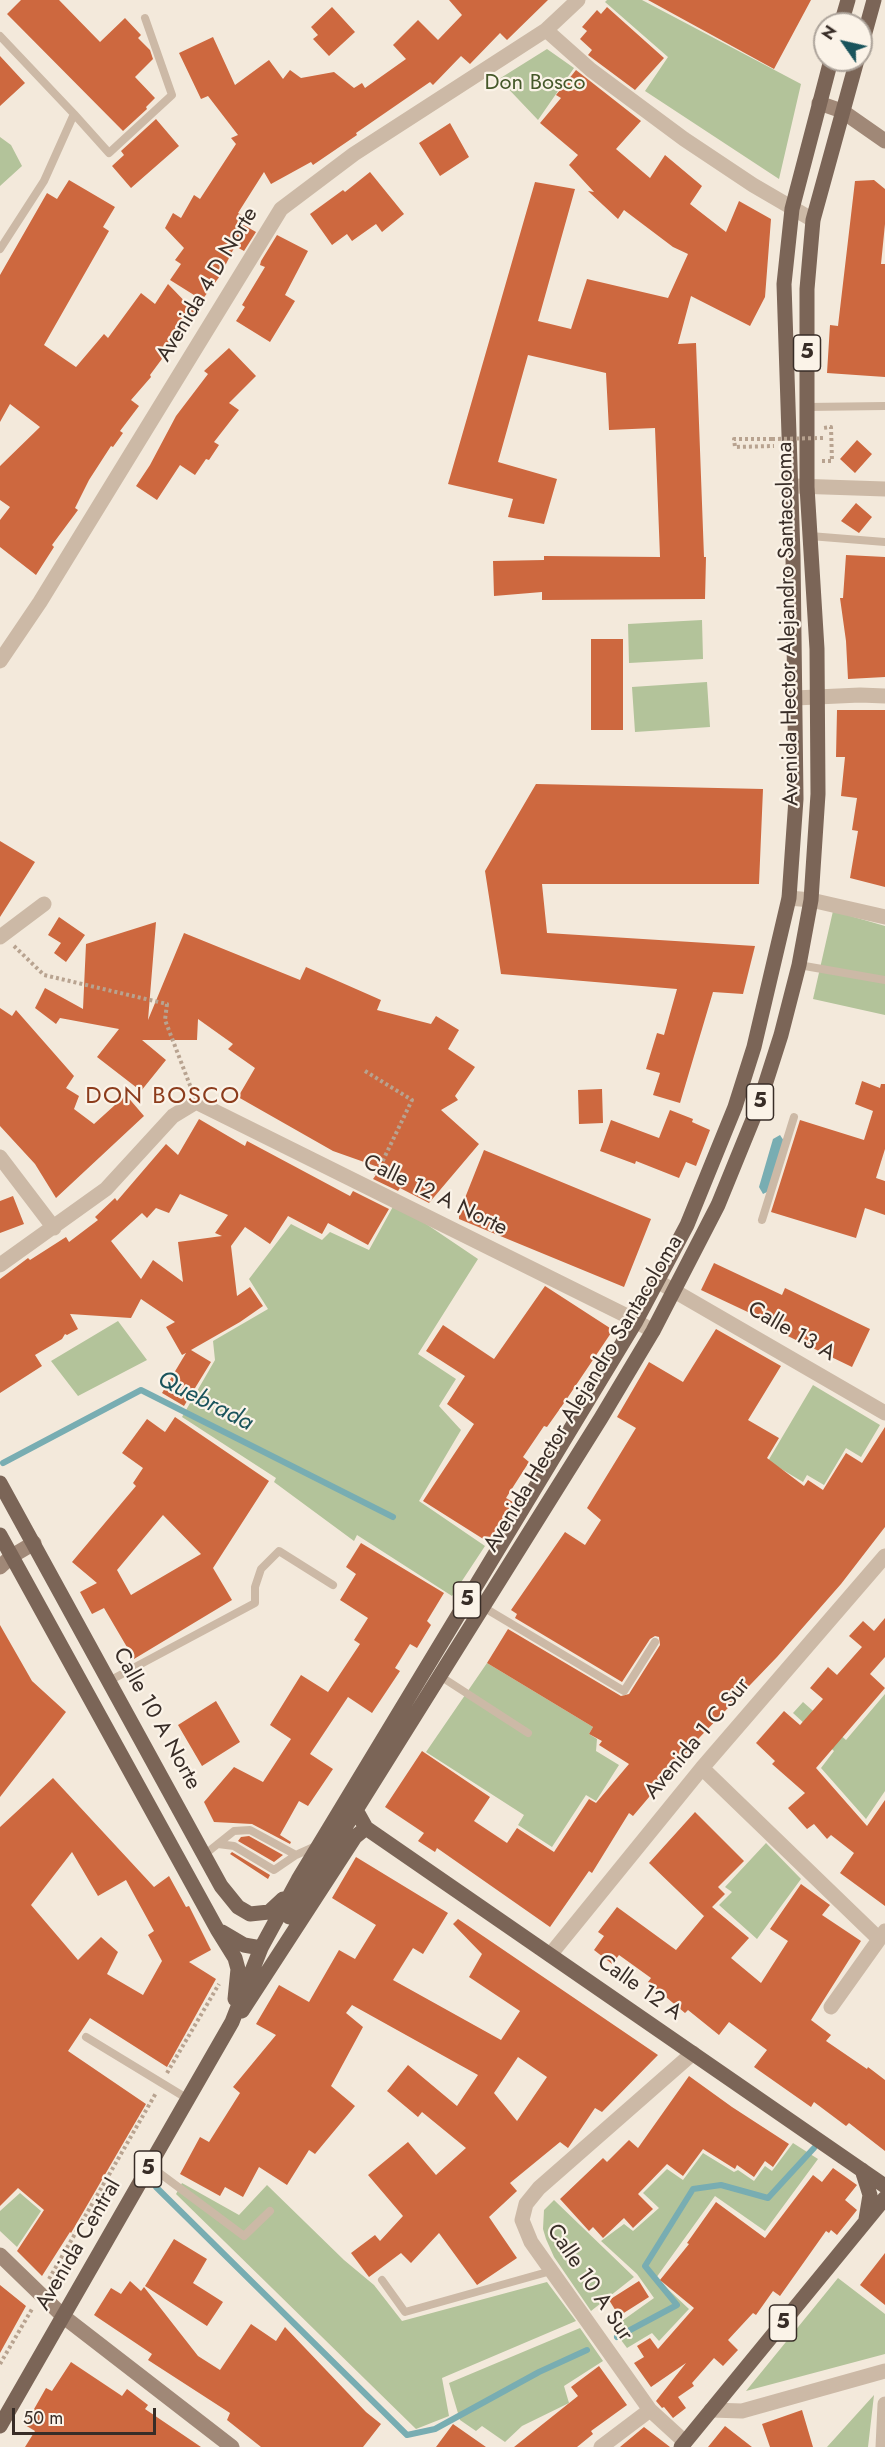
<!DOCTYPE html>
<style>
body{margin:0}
#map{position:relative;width:885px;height:2447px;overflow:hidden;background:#f3e9db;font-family:Jost,sans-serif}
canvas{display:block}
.north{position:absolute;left:813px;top:12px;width:60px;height:60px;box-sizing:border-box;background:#fbf3e8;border:2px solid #ada49b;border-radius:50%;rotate:304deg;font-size:16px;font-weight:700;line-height:24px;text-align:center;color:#382d27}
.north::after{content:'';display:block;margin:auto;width:21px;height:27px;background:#1a545c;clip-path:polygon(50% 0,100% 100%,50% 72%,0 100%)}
.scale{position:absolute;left:12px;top:2408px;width:144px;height:27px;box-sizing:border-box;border:3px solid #382d27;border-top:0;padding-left:8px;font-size:18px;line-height:21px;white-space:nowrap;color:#382d27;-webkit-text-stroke:4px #fbf3e8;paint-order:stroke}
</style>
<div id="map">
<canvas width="885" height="2447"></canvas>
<div class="north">N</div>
<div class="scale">50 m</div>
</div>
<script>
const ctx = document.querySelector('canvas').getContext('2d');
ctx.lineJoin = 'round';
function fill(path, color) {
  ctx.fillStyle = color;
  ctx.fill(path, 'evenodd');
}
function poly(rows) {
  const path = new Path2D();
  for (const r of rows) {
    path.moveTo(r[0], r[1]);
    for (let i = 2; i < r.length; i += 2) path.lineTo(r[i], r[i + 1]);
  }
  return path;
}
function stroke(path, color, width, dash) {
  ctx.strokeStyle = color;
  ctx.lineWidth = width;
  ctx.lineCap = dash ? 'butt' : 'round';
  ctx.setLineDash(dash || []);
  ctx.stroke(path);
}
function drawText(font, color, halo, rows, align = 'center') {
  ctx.font = font + ' Jost,sans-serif';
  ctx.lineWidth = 4.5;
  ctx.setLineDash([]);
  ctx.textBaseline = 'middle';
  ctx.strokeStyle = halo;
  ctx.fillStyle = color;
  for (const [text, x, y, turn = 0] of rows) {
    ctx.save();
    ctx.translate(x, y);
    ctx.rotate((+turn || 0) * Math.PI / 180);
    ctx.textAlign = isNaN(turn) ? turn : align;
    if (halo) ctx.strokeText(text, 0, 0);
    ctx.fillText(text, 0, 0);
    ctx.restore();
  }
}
fill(poly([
 [607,0,642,0,801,84,779,179,645,91,668,57,605,2],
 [547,49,574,68,538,120,499,79],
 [0,137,11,145,22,166,0,186],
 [702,620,703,659,629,663,628,624],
 [707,682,710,727,635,732,632,687],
 [833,911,885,926,885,1015,813,999],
 [395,1203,478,1259,418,1354,456,1379,439,1406,461,1430,419,1501,485,1546,452,1596,357,1535,354,1541,274,1482,276,1478,182,1417,215,1360,213,1341,268,1309,249,1279,291,1224,322,1240,330,1232,369,1250],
 [118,1321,147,1360,78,1396,51,1361],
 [813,1385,880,1425,861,1457,846,1448,824,1485,807,1475,803,1482,768,1461],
 [487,1663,593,1727,589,1734,597,1739,596,1751,619,1765,596,1801,586,1795,552,1847,518,1825,524,1815,426,1752],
 [885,1694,885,1791,866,1819,821,1768,834,1751,793,1713,803,1702,846,1740],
 [766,1843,801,1879,757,1939,719,1905,732,1892,725,1887],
 [793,2143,818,2159,765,2231,715,2196,656,2278,689,2309,659,2341,652,2333,627,2348,612,2328,654,2298,637,2274,601,2241,624,2224,633,2231,659,2208,643,2193,667,2169,683,2180,703,2153,734,2172,738,2170,754,2181,765,2166,772,2171],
 [182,2183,239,2215,267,2185,344,2260,374,2285,402,2321,547,2282,576,2321,442,2378,449,2416,416,2429,176,2194],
 [20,2193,41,2211,17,2247,0,2231,0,2211],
 [554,2200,634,2277,591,2311,554,2257,546,2239,543,2229,544,2210],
 [838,2278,885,2314,885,2354,746,2391],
 [580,2328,603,2361,564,2386,569,2403,522,2426,505,2442,482,2426,476,2431,460,2420,449,2383],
 [874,2395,868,2447,827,2447]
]), '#b3c39a');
fill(poly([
 [780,1135,784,1141,769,1191,763,1194,759,1187,773,1139]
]), '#78adb2');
stroke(poly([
 [3,1463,141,1390,393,1517],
 [156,2187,407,2435,435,2429,539,2372,587,2350],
 [617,2337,677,2305,645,2266,693,2189,721,2185,768,2198,814,2148]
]), '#78adb2', 6);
fill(poly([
 [21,0,59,0,100,42,125,18,141,35,138,38,150,50,153,59,135,77,155,98,146,107,147,109,123,131,7,14],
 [449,0,548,0,507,40,500,33,470,64,461,56,433,85,430,82,356,133,357,135,313,165,311,162,271,184,264,172,238,213,246,218,242,224,256,232,244,251,235,246,220,276,202,300,170,280,181,264,175,260,184,248,165,228,173,213,181,218,194,195,200,199,236,144,231,138,238,135,208,96,201,99,179,53,213,37,235,85,269,60,283,79,290,70,301,78,334,72,354,88,362,83,365,88,406,59,393,45,418,20,438,40,462,15],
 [648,0,811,0,774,69],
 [332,7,355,32,329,56,313,39,318,35,311,27],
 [607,7,664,58,635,90,588,55,592,50,580,39,587,31,582,27,597,10,601,14],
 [0,56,25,83,0,106],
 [576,70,641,121,616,149,650,178,665,155,702,186,690,204,726,232,739,201,771,219,765,297,750,326,691,296,678,344,696,343,704,557,706,557,705,599,542,600,542,592,494,596,493,561,544,560,544,556,660,557,655,428,609,430,606,373,528,355,498,462,557,479,544,524,508,517,513,499,448,484,535,182,575,189,538,321,571,329,587,279,668,298,688,254,673,247,624,210,618,219,588,191,594,192,569,165,578,155,540,123,561,98,556,95],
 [156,119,179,146,131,188,112,166,124,155,121,151],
 [450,123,469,157,440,176,419,143],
 [370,172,404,214,382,232,376,224,352,241,347,234,332,245,310,214,343,190,345,192],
 [69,180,115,207,103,227,109,231,44,345,76,367,104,334,108,338,141,293,155,304,168,284,196,313,150,375,151,377,131,400,139,406,120,431,123,433,113,447,111,446,89,480,75,508,78,510,52,545,54,547,36,575,0,547,0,520,10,507,0,500,0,466,40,427,10,404,0,422,0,275,47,193,57,199],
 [874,180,885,189,885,224,881,264,885,264,885,377,827,373,830,325,838,326,855,181],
 [277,235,308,251,285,295,295,301,270,342,236,321,245,307,242,305,265,267,260,265,261,261],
 [229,348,256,376,229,403,239,410,214,442,219,445,209,460,206,459,195,475,180,465,157,500,136,486,150,465,176,416,208,374,204,371],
 [857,440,872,454,855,473,840,459],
 [856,503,872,517,859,533,841,521],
 [846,555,885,557,885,677,848,679,846,641,840,598,843,598],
 [591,639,623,639,623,730,591,730],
 [837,710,885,710,885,887,850,878,858,831,852,830,857,798,841,796,845,757,836,757],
 [536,784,763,789,759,884,542,884,547,933,755,946,743,994,713,992,680,1103,653,1095,660,1073,646,1069,657,1033,664,1035,677,989,501,974,485,871],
 [0,841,35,862,0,917],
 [59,917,85,935,66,962,54,953,61,943,48,935],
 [156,922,148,1020,184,933,300,980,306,967,381,1000,377,1010,431,1024,436,1016,459,1030,448,1049,475,1067,455,1096,458,1100,441,1110,479,1144,429,1203,400,1188,398,1191,373,1179,381,1168,333,1151,238,1097,255,1068,228,1049,233,1044,198,1019,197,1040,142,1040,166,1060,141,1091,97,1057,119,1029,60,1018,56,1024,35,1008,45,988,83,1009,86,944],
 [0,1008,12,1016,16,1010,74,1076,66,1088,79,1096,74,1109,94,1124,126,1095,144,1116,56,1198,35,1164,0,1126],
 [862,1081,880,1088,881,1084,885,1084,885,1149,876,1178,885,1181,885,1215,865,1208,856,1238,771,1212,800,1120,864,1140,873,1111,855,1104],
 [602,1089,603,1123,579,1124,578,1090],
 [670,1110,693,1119,692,1122,710,1130,696,1166,686,1162,679,1178,636,1161,635,1164,600,1151,611,1120,659,1138],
 [199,1119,245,1146,247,1141,350,1196,353,1191,389,1209,368,1245,328,1223,322,1234,288,1216,270,1244,245,1227,231,1246,237,1296,250,1287,263,1306,240,1322,191,1350,211,1362,184,1406,162,1393,186,1353,182,1355,166,1327,175,1322,141,1299,131,1318,70,1314,78,1329,67,1335,65,1334,62,1339,35,1355,42,1366,0,1393,0,1279,28,1258,30,1260,66,1237,69,1242,98,1220,95,1217,115,1198,117,1201,166,1144,178,1155],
 [180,1194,228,1215,215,1233,222,1236,178,1242,183,1282,153,1260,141,1279,111,1241,142,1213,147,1218,156,1208,169,1213],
 [484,1150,651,1219,624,1287,459,1219,459,1213],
 [13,1196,24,1224,0,1233,0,1201],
 [714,1263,782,1295,785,1288,870,1329,852,1367,767,1326,769,1322,701,1290],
 [545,1286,613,1330,564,1403,547,1427,544,1426,523,1457,529,1462,506,1498,513,1502,488,1542,423,1501,474,1424,447,1404,465,1376,426,1351,443,1325,494,1359],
 [716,1329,781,1366,748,1420,779,1438,767,1458,804,1486,808,1480,823,1490,846,1453,862,1463,885,1427,885,1527,841,1584,777,1657,700,1737,633,1816,629,1813,592,1873,589,1871,550,1927,437,1848,435,1852,418,1841,424,1833,385,1807,422,1751,490,1797,474,1821,507,1843,517,1828,554,1852,589,1799,596,1803,629,1764,599,1745,602,1741,589,1734,593,1727,487,1663,508,1629,621,1696,629,1694,660,1645,659,1637,655,1636,650,1639,622,1682,515,1618,517,1614,511,1610,565,1532,585,1545,601,1520,587,1508,636,1428,617,1417,649,1362,683,1382],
 [175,1417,269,1481,213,1568,232,1600,134,1659,104,1608,92,1614,80,1592,97,1583,72,1562,136,1486,133,1483,143,1468,122,1453,147,1419,165,1432],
 [163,1515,201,1554,131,1595,117,1570],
 [361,1543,444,1593,427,1621,431,1625,417,1648,410,1644,395,1668,400,1671,372,1713,348,1697,310,1754,333,1769,308,1806,299,1801,280,1835,291,1842,290,1844,252,1824,214,1822,204,1802,234,1767,263,1782,291,1739,270,1725,301,1675,328,1692,360,1644,354,1640,368,1618,340,1600,356,1574,346,1567],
 [885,1618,885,1657,870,1674,885,1688,816,1768,867,1826,885,1800,885,1906,840,1873,854,1853,831,1835,827,1839,814,1824,807,1829,788,1808,805,1793,772,1764,775,1761,756,1743,784,1711,800,1725,823,1699,810,1688,828,1667,837,1675,862,1647,849,1636,863,1621,874,1631],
 [0,1625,32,1681,66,1712,0,1797],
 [216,1701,240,1742,202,1766,178,1725],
 [53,1778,154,1887,169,1876,186,1907,189,1906,211,1950,189,1962,216,1979,167,2067,90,2018,68,2051,146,2104,71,2233,70,2232,42,2276,17,2251,44,2210,18,2188,0,2206,0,1827],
 [72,1852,98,1896,126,1880,154,1931,148,1935,162,1961,143,1995,107,1974,118,1952,101,1937,78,1960,31,1905],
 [695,1812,744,1861,718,1887,725,1894,712,1907,749,1938,731,1958,761,1983,788,1941,770,1929,801,1884,830,1905,822,1915,861,1941,811,2020,831,2035,826,2041,867,2069,868,2067,885,2080,885,2151,849,2123,846,2126,814,2102,811,2107,754,2067,767,2050,729,2022,719,2035,688,2010,685,2013,648,1982,651,1978,619,1955,612,1964,594,1950,604,1936,598,1932,617,1907,676,1950,709,1910,704,1916,649,1863],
 [249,1836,283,1855,274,1862,238,1841,241,1837],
 [232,1852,270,1875,268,1879,230,1854],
 [356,1857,448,1913,423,1954,413,1948,393,1980,501,2040,520,2011,469,1977,482,1954,453,1924,458,1919,658,2055,602,2112,595,2108,568,2148,560,2142,510,2183,517,2191,489,2217,517,2258,477,2285,439,2233,411,2263,401,2253,369,2277,351,2253,375,2235,380,2241,403,2216,368,2175,408,2142,436,2175,466,2148,422,2112,418,2117,387,2091,408,2065,457,2106,478,2075,352,2005,346,2013,363,2027,331,2086,355,2106,315,2154,309,2150,287,2185,259,2167,243,2197,225,2187,220,2196,180,2174,200,2137,209,2142,240,2093,233,2087,276,2035,256,2024,279,1985,309,2002,339,1950,355,1959,376,1925,332,1898],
 [518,2057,547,2077,517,2121,494,2093],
 [689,2076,732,2107,789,2144,773,2167,765,2161,754,2177,737,2165,735,2169,703,2149,683,2176,667,2164,638,2194,653,2209,633,2228,624,2218,603,2238,593,2227,589,2231,560,2199,603,2158,607,2162,629,2140,638,2148],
 [833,2168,857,2185,845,2200,857,2210,837,2235,831,2230,829,2233,826,2231,780,2296,773,2291,756,2315,753,2313,728,2340,738,2350,723,2366,714,2358,692,2383,694,2386,678,2397,686,2408,673,2418,664,2407,662,2408,656,2401,686,2363,651,2387,634,2363,644,2357,637,2346,650,2338,658,2349,694,2308,660,2280,689,2244,687,2243,716,2202,765,2238,813,2175,822,2182],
 [174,2239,207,2259,193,2283,223,2302,207,2326,145,2286],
 [885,2253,885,2305,860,2285],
 [130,2281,141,2291,144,2287,198,2356,220,2370,251,2324,276,2341,285,2327,366,2412,381,2424,363,2447,261,2447,227,2420,230,2413,148,2360,152,2354,94,2315,111,2288,121,2294],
 [639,2281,649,2297,619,2316,609,2300],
 [0,2285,26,2306,0,2353],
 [71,2362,122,2396,127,2389,148,2405,145,2409,201,2447,25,2447,35,2431,25,2425,46,2388,52,2391],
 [599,2366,627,2405,591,2431,593,2434,577,2447,514,2447,578,2396,571,2387],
 [802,2410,813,2447,770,2447,762,2424],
 [453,2424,486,2447,436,2447],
 [725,2426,752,2447,708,2447],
 [644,2427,670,2447,620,2447]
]), '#cd683f');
stroke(poly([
 [772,439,734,439,735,447,774,446],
 [822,461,832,461,831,427,823,428],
 [14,946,44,975,167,1004,165,1020,191,1088],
 [365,1071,412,1100,376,1175],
 [167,2073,219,1984],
 [49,2279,156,2093],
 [0,2364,32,2309]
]), '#b8a390', 4, [3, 3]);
stroke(poly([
 [0,36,74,114,44,181,0,249],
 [74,114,109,153,172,95,145,18],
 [807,407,885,406],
 [810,536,885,542],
 [799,965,885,980],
 [762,1220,794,1117],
 [483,1607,624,1691,655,1642],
 [440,1676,528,1733],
 [109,1681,255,1603,255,1587,261,1569,279,1551,333,1585],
 [218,1844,234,1846,274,1870,296,1855],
 [204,1855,234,1831,250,1830,296,1855,316,1846],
 [86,2037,188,2099],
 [150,2166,244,2236,270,2211],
 [382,2280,405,2312,551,2271]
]), '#ccb9a6', 8);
stroke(poly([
 [546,30,591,70,684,139,753,185,813,220],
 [795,486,885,489],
 [0,661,40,602,281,209,354,154,546,30,578,0],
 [795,698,860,695,885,696],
 [789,898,811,900,885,917],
 [0,937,44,904],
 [0,1157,54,1228],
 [0,1265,106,1189,173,1116,196,1102,627,1316,653,1331],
 [657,1281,885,1413],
 [702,1768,879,1939],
 [550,1955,702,1768,885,1556],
 [831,2007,885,1931],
 [711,2410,742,2411,885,2371],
 [685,2442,650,2410,531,2242,522,2220,526,2204,539,2188,693,2053],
 [601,2447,650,2410],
 [883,2447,885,2404]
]), '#ccb9a6', 15);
stroke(poly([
 [819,103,842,111,885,141],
 [0,1567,12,1556,34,1543],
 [0,2255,64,2317,232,2447]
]), '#a08877', 15);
stroke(poly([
 [841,24,848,0],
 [861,47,874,0],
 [0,1483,221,1886,238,1907,250,1914,269,1912,283,1899],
 [0,1535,217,1929,235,1958,238,1969,235,1999],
 [356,1810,366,1828,885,2186],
 [289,1917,601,1418,653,1331,718,1205,758,1107,781,1035,799,965,811,900,818,794,817,649,807,487,807,289,813,220,857,60],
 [222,1932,244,1945,261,1948],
 [242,2011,355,1837,366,1828],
 [862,2170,870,2195,866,2219],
 [0,2426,232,2022,261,1948,298,1880,636,1321,687,1225,735,1107,754,1047,789,898,796,799,793,555,784,284,792,209,831,60],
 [681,2447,885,2198]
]), '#7b6557', 15);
stroke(poly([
 [772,439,823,438]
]), '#b8a390', 4, [3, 3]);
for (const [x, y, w] of [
 [807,353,27],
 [760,1102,27],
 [467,1600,27],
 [148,2169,27],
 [783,2323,27]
]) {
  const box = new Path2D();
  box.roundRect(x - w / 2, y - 18, w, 36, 4.5);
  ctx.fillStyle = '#fbf3e8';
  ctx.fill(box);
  stroke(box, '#382d27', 1.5);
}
drawText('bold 21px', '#382d27', null, [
 ["5",807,353],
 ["5",760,1102],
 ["5",467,1600],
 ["5",148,2169],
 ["5",783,2323]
]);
drawText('22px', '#45582a', '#fbf3e8', [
 ["Don Bosco",535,84]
]);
drawText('22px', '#382d27', '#fbf3e8', [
 ["Avenida 4 D Norte",208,285,-59],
 ["Avenida Hector Alejandro Santacoloma",789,624,-91],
 ["Calle 12 A Norte",435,1196,26],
 ["Calle 13 A",791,1332,30],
 ["Avenida Hector Alejandro Santacoloma",584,1394,-59],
 ["Calle 10 A Norte",156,1719,61],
 ["Avenida 1 C Sur",698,1739,-50],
 ["Calle 12 A",639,1988,35],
 ["Avenida Central",79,2245,-60],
 ["Calle 10 A Sur",589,2283,56]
]);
ctx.letterSpacing = '1.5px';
drawText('24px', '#8c3c1c', '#fbf3e8', [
 ["DON BOSCO",163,1097]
]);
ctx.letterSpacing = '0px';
drawText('italic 24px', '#1a545c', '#fbf3e8', [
 ["Quebrada",205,1402,27]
]);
</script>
